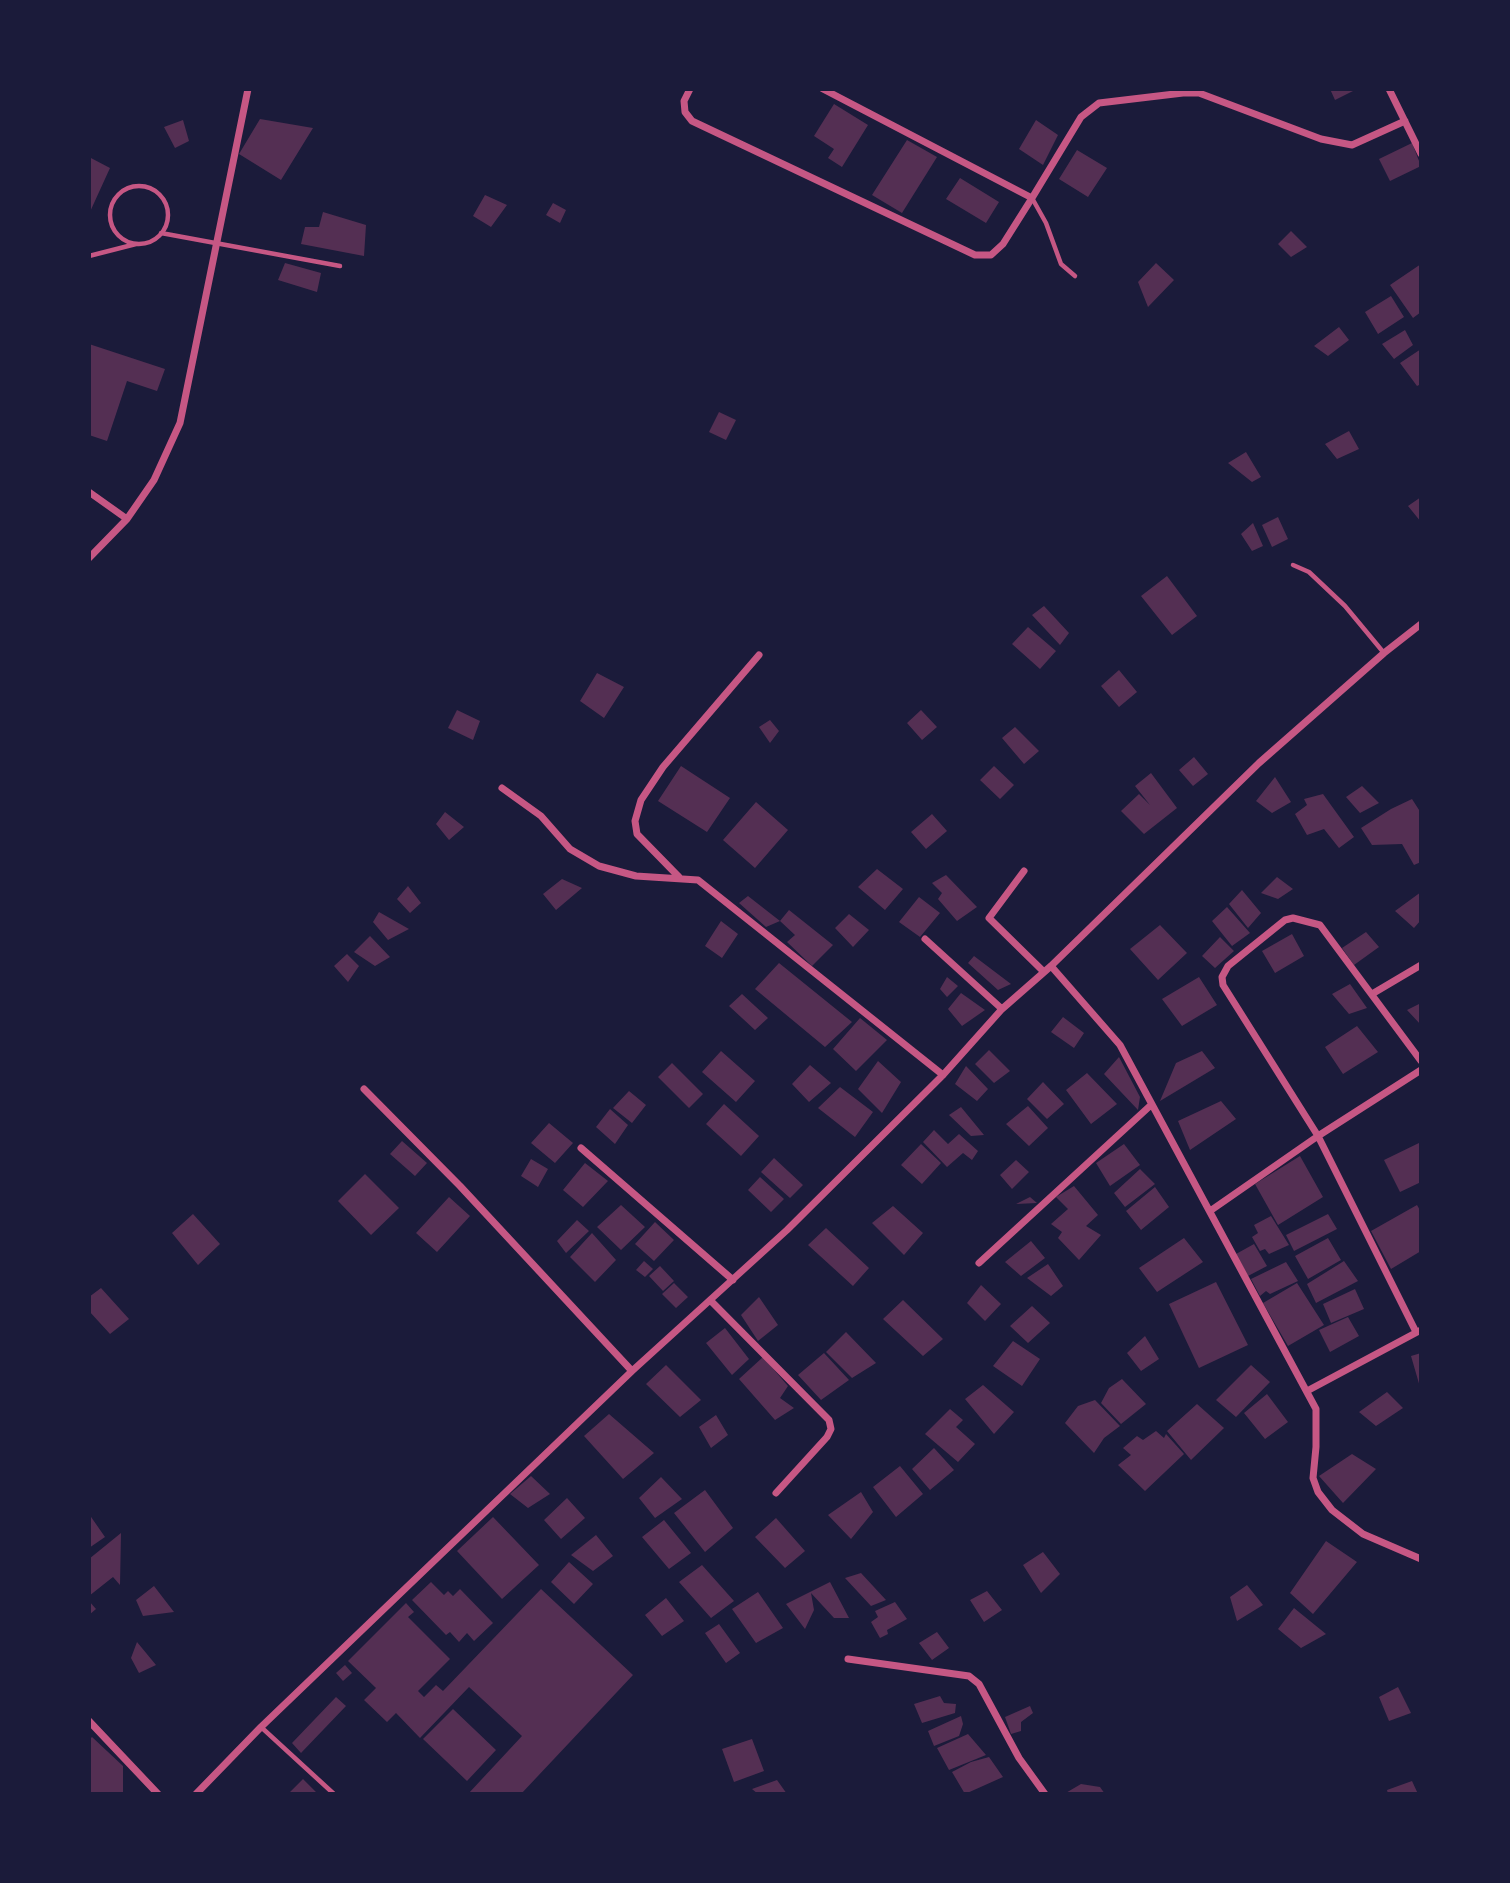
<!DOCTYPE html>
<style>
body{margin:0}
#map{position:relative;width:1510px;height:1883px;overflow:hidden;background:#1b1b3a;font-family:Roboto,sans-serif}
canvas{display:block}
.frame{position:absolute;inset:0;border:91px solid #1b1b3a;pointer-events:none}
</style>
<div id="map">
<canvas width="1510" height="1883"></canvas>
<div class="frame"></div>
</div>
<script>
const ctx = document.querySelector('canvas').getContext('2d');
ctx.lineJoin = 'round';
function fill(path, color) {
  ctx.fillStyle = color;
  ctx.fill(path, 'evenodd');
}
function poly(rows) {
  const path = new Path2D();
  for (const r of rows) {
    if (r.length === 3) {
      path.moveTo(r[0] + r[2], r[1]);
      path.arc(r[0], r[1], r[2], 0, 2 * Math.PI);
      continue;
    }
    path.moveTo(r[0], r[1]);
    for (let i = 2; i < r.length; i += 2) path.lineTo(r[i], r[i + 1]);
  }
  return path;
}
function stroke(path, color, width, dash) {
  ctx.strokeStyle = color;
  ctx.lineWidth = width;
  ctx.lineCap = dash ? 'butt' : 'round';
  ctx.setLineDash(dash || []);
  ctx.stroke(path);
}
fill(poly([
 [1330,89,1357,89,1335,100],
 [834,104,868,125,842,167,828,158,834,149,814,136],
 [260,119,313,128,281,180,239,154],
 [183,120,189,141,175,148,164,127],
 [1036,120,1058,135,1043,165,1019,149],
 [907,140,937,157,902,213,872,195],
 [1412,143,1421,166,1390,181,1379,159],
 [1077,150,1107,168,1088,197,1059,179],
 [89,157,110,168,89,214],
 [960,178,999,202,986,223,946,199],
 [485,195,507,205,491,227,473,216],
 [553,203,566,210,560,223,546,215],
 [323,212,366,225,364,256,301,244,305,227,319,227],
 [1291,231,1307,247,1291,257,1278,244],
 [285,263,321,273,317,292,278,280],
 [1156,263,1174,280,1148,307,1138,282],
 [1421,264,1421,312,1413,318,1390,285],
 [1391,296,1404,317,1378,334,1365,312],
 [1339,327,1349,340,1328,356,1314,346],
 [1405,330,1413,345,1394,359,1382,344],
 [89,344,165,369,157,391,127,381,107,441,89,435],
 [1421,349,1421,384,1417,386,1400,363],
 [719,412,736,420,726,440,709,432],
 [1349,431,1359,449,1337,459,1325,444],
 [1246,452,1261,477,1252,482,1228,463],
 [1421,497,1421,522,1408,506],
 [1278,517,1288,539,1272,547,1262,525],
 [1253,523,1263,546,1252,551,1241,534],
 [1167,576,1197,616,1172,635,1141,596],
 [1044,606,1069,633,1060,645,1032,615],
 [1028,627,1056,651,1040,669,1012,644],
 [1119,670,1137,692,1119,707,1101,686],
 [597,673,624,687,604,718,580,701],
 [457,710,480,721,473,740,448,728],
 [921,710,937,727,922,740,907,723],
 [770,720,779,731,770,743,759,727],
 [1015,727,1039,751,1024,764,1002,738],
 [1194,757,1208,774,1193,786,1179,770],
 [681,766,730,798,707,832,658,801],
 [994,766,1014,785,1000,799,980,780],
 [1151,773,1177,808,1144,834,1121,811,1139,794,1150,805,1135,786],
 [1275,777,1291,802,1272,813,1256,801],
 [1362,786,1379,803,1360,813,1346,797],
 [1323,794,1354,837,1339,848,1324,829,1307,835,1295,814,1307,805,1304,799],
 [1412,799,1421,813,1421,862,1414,865,1402,844,1372,845,1361,828,1391,809],
 [756,802,788,830,755,868,723,840],
 [445,812,464,827,449,840,436,824],
 [932,814,947,831,926,849,911,832],
 [877,869,903,889,885,910,858,887],
 [946,875,977,907,957,921,938,899,942,893,932,883],
 [1277,877,1293,889,1278,899,1261,893],
 [562,879,582,888,556,910,543,894],
 [408,886,421,903,410,913,397,899],
 [1242,890,1261,913,1248,928,1229,904],
 [1421,892,1421,920,1414,928,1395,911],
 [748,896,780,921,766,927,739,903],
 [919,897,940,913,920,937,899,922],
 [1227,907,1250,933,1232,946,1212,921],
 [789,910,833,945,812,966,787,942,795,935,780,921],
 [379,912,409,929,388,940,373,922],
 [849,914,869,930,853,947,835,928],
 [721,921,738,934,722,958,705,946],
 [1160,925,1187,953,1158,980,1130,949],
 [1366,932,1379,947,1354,965,1342,948],
 [1292,934,1304,956,1275,973,1262,951],
 [370,936,390,957,375,966,354,952],
 [1220,937,1234,951,1215,968,1202,956],
 [347,954,359,966,348,982,334,966],
 [974,956,1011,984,998,990,968,963],
 [779,963,852,1022,825,1047,755,989],
 [947,977,958,986,947,997,940,989],
 [1199,977,1217,1005,1182,1026,1162,999],
 [1350,984,1367,1008,1349,1014,1332,994],
 [961,993,985,1010,962,1026,948,1009],
 [742,994,768,1018,755,1030,729,1006],
 [1421,1003,1421,1025,1407,1010],
 [1063,1017,1084,1033,1074,1048,1051,1032],
 [860,1018,887,1040,856,1071,833,1049],
 [1357,1026,1378,1052,1343,1074,1325,1047],
 [989,1050,1010,1071,994,1083,975,1064],
 [721,1051,755,1081,736,1102,702,1072],
 [1202,1051,1215,1068,1160,1101,1176,1063],
 [1119,1057,1140,1097,1138,1110,1104,1074],
 [878,1061,901,1082,882,1113,858,1089],
 [672,1063,703,1094,689,1108,658,1077],
 [810,1065,831,1083,809,1102,792,1084],
 [966,1066,988,1089,977,1101,955,1084],
 [1087,1073,1117,1104,1091,1124,1066,1090],
 [1043,1082,1064,1104,1047,1119,1027,1099],
 [840,1087,873,1112,855,1137,818,1108],
 [629,1091,646,1105,632,1123,613,1108],
 [1221,1101,1236,1119,1190,1150,1178,1121],
 [724,1104,759,1136,741,1156,706,1124],
 [1028,1106,1048,1128,1029,1146,1006,1124],
 [961,1107,984,1135,971,1136,949,1115],
 [610,1109,628,1125,615,1144,596,1127],
 [549,1123,573,1143,555,1163,531,1143],
 [934,1130,948,1144,959,1134,978,1151,972,1160,963,1153,947,1167,923,1142],
 [402,1141,427,1163,415,1176,390,1154],
 [1421,1142,1421,1182,1400,1192,1384,1160],
 [921,1144,941,1163,922,1184,901,1165],
 [1124,1144,1140,1165,1110,1186,1096,1163],
 [1300,1156,1323,1197,1278,1225,1255,1184],
 [774,1158,803,1185,790,1198,761,1172],
 [531,1159,548,1169,538,1187,521,1176],
 [1016,1160,1029,1172,1012,1189,1000,1175],
 [585,1163,608,1181,583,1207,563,1190],
 [1140,1169,1155,1184,1125,1207,1114,1193],
 [365,1174,399,1208,371,1235,338,1201],
 [760,1177,784,1199,771,1212,748,1190],
 [1074,1186,1098,1215,1086,1226,1101,1235,1079,1260,1058,1238,1062,1232,1051,1224,1068,1209,1056,1197],
 [1155,1187,1169,1207,1141,1230,1126,1211],
 [449,1197,470,1216,437,1252,416,1233],
 [1030,1197,1037,1203,1016,1204],
 [621,1205,645,1227,621,1250,597,1227],
 [1417,1205,1421,1212,1421,1251,1391,1269,1371,1231],
 [893,1206,923,1233,904,1255,872,1223],
 [193,1214,220,1244,198,1265,172,1233],
 [1328,1214,1337,1229,1294,1251,1286,1235],
 [1271,1216,1289,1245,1269,1254,1265,1249,1260,1251,1252,1237,1258,1233,1254,1225],
 [577,1220,589,1231,566,1253,557,1241],
 [655,1222,674,1240,654,1261,635,1244],
 [826,1228,869,1268,853,1286,808,1245],
 [592,1233,616,1260,595,1282,570,1257],
 [1184,1238,1203,1262,1157,1292,1139,1268],
 [1328,1238,1341,1260,1308,1279,1295,1256],
 [1031,1241,1045,1258,1021,1276,1005,1262],
 [1254,1244,1267,1266,1248,1276,1236,1254],
 [644,1261,653,1269,645,1277,636,1270],
 [1344,1261,1358,1281,1316,1303,1307,1284],
 [1286,1262,1298,1281,1270,1294,1266,1291,1260,1296,1251,1279],
 [1048,1264,1063,1286,1051,1296,1027,1278],
 [660,1266,674,1281,663,1291,649,1276],
 [1216,1282,1248,1345,1199,1368,1169,1304],
 [674,1283,688,1297,676,1308,662,1294],
 [1297,1283,1324,1325,1288,1346,1263,1303],
 [981,1285,1001,1304,985,1321,967,1303],
 [101,1288,129,1319,110,1334,89,1311,89,1297],
 [1355,1289,1364,1309,1331,1323,1323,1304],
 [759,1297,778,1325,758,1341,741,1315],
 [903,1300,943,1339,923,1356,883,1319],
 [1032,1306,1050,1323,1028,1343,1010,1326],
 [1348,1317,1359,1336,1330,1352,1319,1330],
 [725,1328,749,1359,732,1375,706,1343],
 [846,1332,876,1363,852,1378,826,1352],
 [1145,1336,1159,1359,1141,1371,1127,1353],
 [1013,1341,1040,1359,1022,1386,993,1366],
 [824,1353,849,1380,821,1400,798,1375],
 [1421,1353,1421,1387,1420,1387,1411,1356],
 [763,1357,788,1386,780,1398,794,1408,775,1420,739,1379],
 [666,1365,701,1400,680,1417,646,1384],
 [1251,1365,1270,1382,1236,1417,1216,1400],
 [1122,1379,1146,1404,1121,1424,1101,1403,1109,1388],
 [983,1385,1014,1412,994,1434,965,1399],
 [1387,1392,1403,1408,1376,1426,1359,1412],
 [1267,1394,1288,1422,1265,1439,1244,1413],
 [1095,1400,1120,1426,1104,1438,1094,1453,1065,1423,1078,1406],
 [1197,1404,1224,1428,1191,1460,1167,1431],
 [950,1409,963,1420,956,1427,975,1444,958,1462,925,1434],
 [609,1414,654,1453,623,1479,584,1436],
 [716,1415,728,1435,711,1448,699,1427],
 [1156,1431,1164,1438,1166,1434,1184,1454,1145,1491,1118,1465,1131,1455,1123,1448,1137,1436,1143,1440],
 [934,1448,954,1470,930,1490,912,1469],
 [1352,1454,1376,1469,1343,1503,1319,1476],
 [900,1466,923,1494,896,1517,873,1487],
 [531,1476,550,1494,528,1508,510,1494],
 [661,1477,682,1499,655,1518,639,1498],
 [705,1490,733,1528,705,1552,674,1513],
 [861,1492,873,1512,851,1539,828,1515],
 [567,1498,585,1518,561,1539,544,1520],
 [89,1514,105,1537,89,1548],
 [493,1517,539,1565,502,1599,457,1551],
 [776,1518,805,1551,785,1568,755,1537],
 [664,1520,691,1553,669,1569,642,1537],
 [121,1533,120,1585,113,1577,89,1596,89,1559],
 [596,1535,613,1556,593,1571,571,1555],
 [1326,1541,1357,1562,1313,1614,1290,1593],
 [1043,1552,1060,1574,1041,1593,1023,1565],
 [569,1562,593,1584,574,1604,551,1582],
 [702,1565,734,1601,711,1618,679,1582],
 [861,1573,886,1600,871,1606,845,1578],
 [431,1582,444,1595,448,1591,453,1596,460,1589,493,1623,474,1641,467,1633,459,1642,450,1632,446,1635,412,1600],
 [830,1582,849,1618,834,1618,811,1593,814,1610,805,1629,786,1604],
 [1247,1585,1263,1605,1237,1621,1230,1597],
 [154,1586,174,1612,143,1616,136,1600],
 [541,1589,633,1675,521,1794,468,1794,522,1736,469,1687,420,1738,396,1713,387,1722,364,1700,376,1688,348,1661,406,1603,414,1612,408,1617,450,1659,418,1691,424,1697,436,1685,443,1691],
 [987,1591,1002,1610,984,1622,970,1600],
 [758,1592,783,1628,756,1643,732,1609],
 [666,1598,684,1621,662,1636,645,1615],
 [89,1601,96,1609,89,1615],
 [895,1602,907,1619,887,1630,888,1634,880,1638,871,1622,878,1617,875,1611],
 [1294,1608,1326,1634,1301,1648,1278,1629],
 [719,1624,740,1653,726,1663,705,1633],
 [937,1632,949,1648,932,1660,919,1643],
 [137,1642,156,1665,139,1673,131,1658],
 [345,1665,352,1673,343,1681,336,1673],
 [1398,1687,1411,1713,1389,1721,1379,1697],
 [940,1696,944,1703,956,1704,955,1713,922,1723,914,1704],
 [336,1697,346,1706,301,1753,292,1743],
 [1030,1706,1033,1713,1021,1722,1021,1731,1011,1734,1005,1717],
 [453,1709,496,1750,467,1781,423,1739],
 [961,1716,963,1724,959,1736,934,1746,928,1731],
 [968,1734,986,1755,949,1770,937,1748],
 [92,1737,123,1766,123,1794,89,1794,89,1740],
 [752,1739,764,1771,734,1782,722,1749],
 [989,1757,1003,1777,965,1794,952,1772,971,1762],
 [303,1779,318,1794,288,1794],
 [777,1780,787,1794,758,1794,752,1789],
 [1412,1781,1418,1794,1388,1794,1387,1790],
 [1081,1784,1100,1787,1105,1794,1064,1794]
]), '#542f53');
stroke(poly([
 [139,215,29],
 [1032,198,1046,223,1061,264,1075,276],
 [161,233,340,266],
 [89,256,136,244],
 [1293,565,1309,572,1345,606,1384,653],
 [261,1727,334,1794]
]), '#c65784', 4.5);
stroke(poly([
 [690,89,684,101,685,112,692,121,975,255,991,255,1003,244,1032,198],
 [823,89,1032,198,1081,117,1099,103,1183,93,1199,93,1321,139,1352,145,1405,121],
 [1389,89,1421,154],
 [89,492,127,519],
 [89,558,127,519,154,480,180,423,248,89],
 [502,788,541,816,570,849,599,866,636,876,698,880,943,1075],
 [1024,871,989,918,1044,972],
 [679,877,637,834,635,821,641,800,663,767,759,655],
 [925,939,1002,1009],
 [1051,966,1120,1045,1316,1409,1316,1447,1313,1478,1318,1492,1332,1510,1363,1534,1421,1559],
 [1372,994,1421,965],
 [364,1089,460,1186,632,1371],
 [581,1148,733,1280],
 [1210,1211,1318,1136,1421,1070],
 [979,1263,1151,1105],
 [711,1301,829,1420,831,1429,827,1437,776,1493],
 [1416,1332,1318,1136,1223,985,1222,977,1228,966,1285,920,1293,918,1320,925,1421,1061],
 [1307,1391,1421,1330],
 [848,1659,969,1676,979,1684,1019,1758,1045,1794],
 [89,1721,158,1794],
 [196,1794,261,1727,632,1371,787,1230,943,1075,1002,1009,1051,966,1259,763,1384,653,1421,624]
]), '#c65784', 7);
</script>
